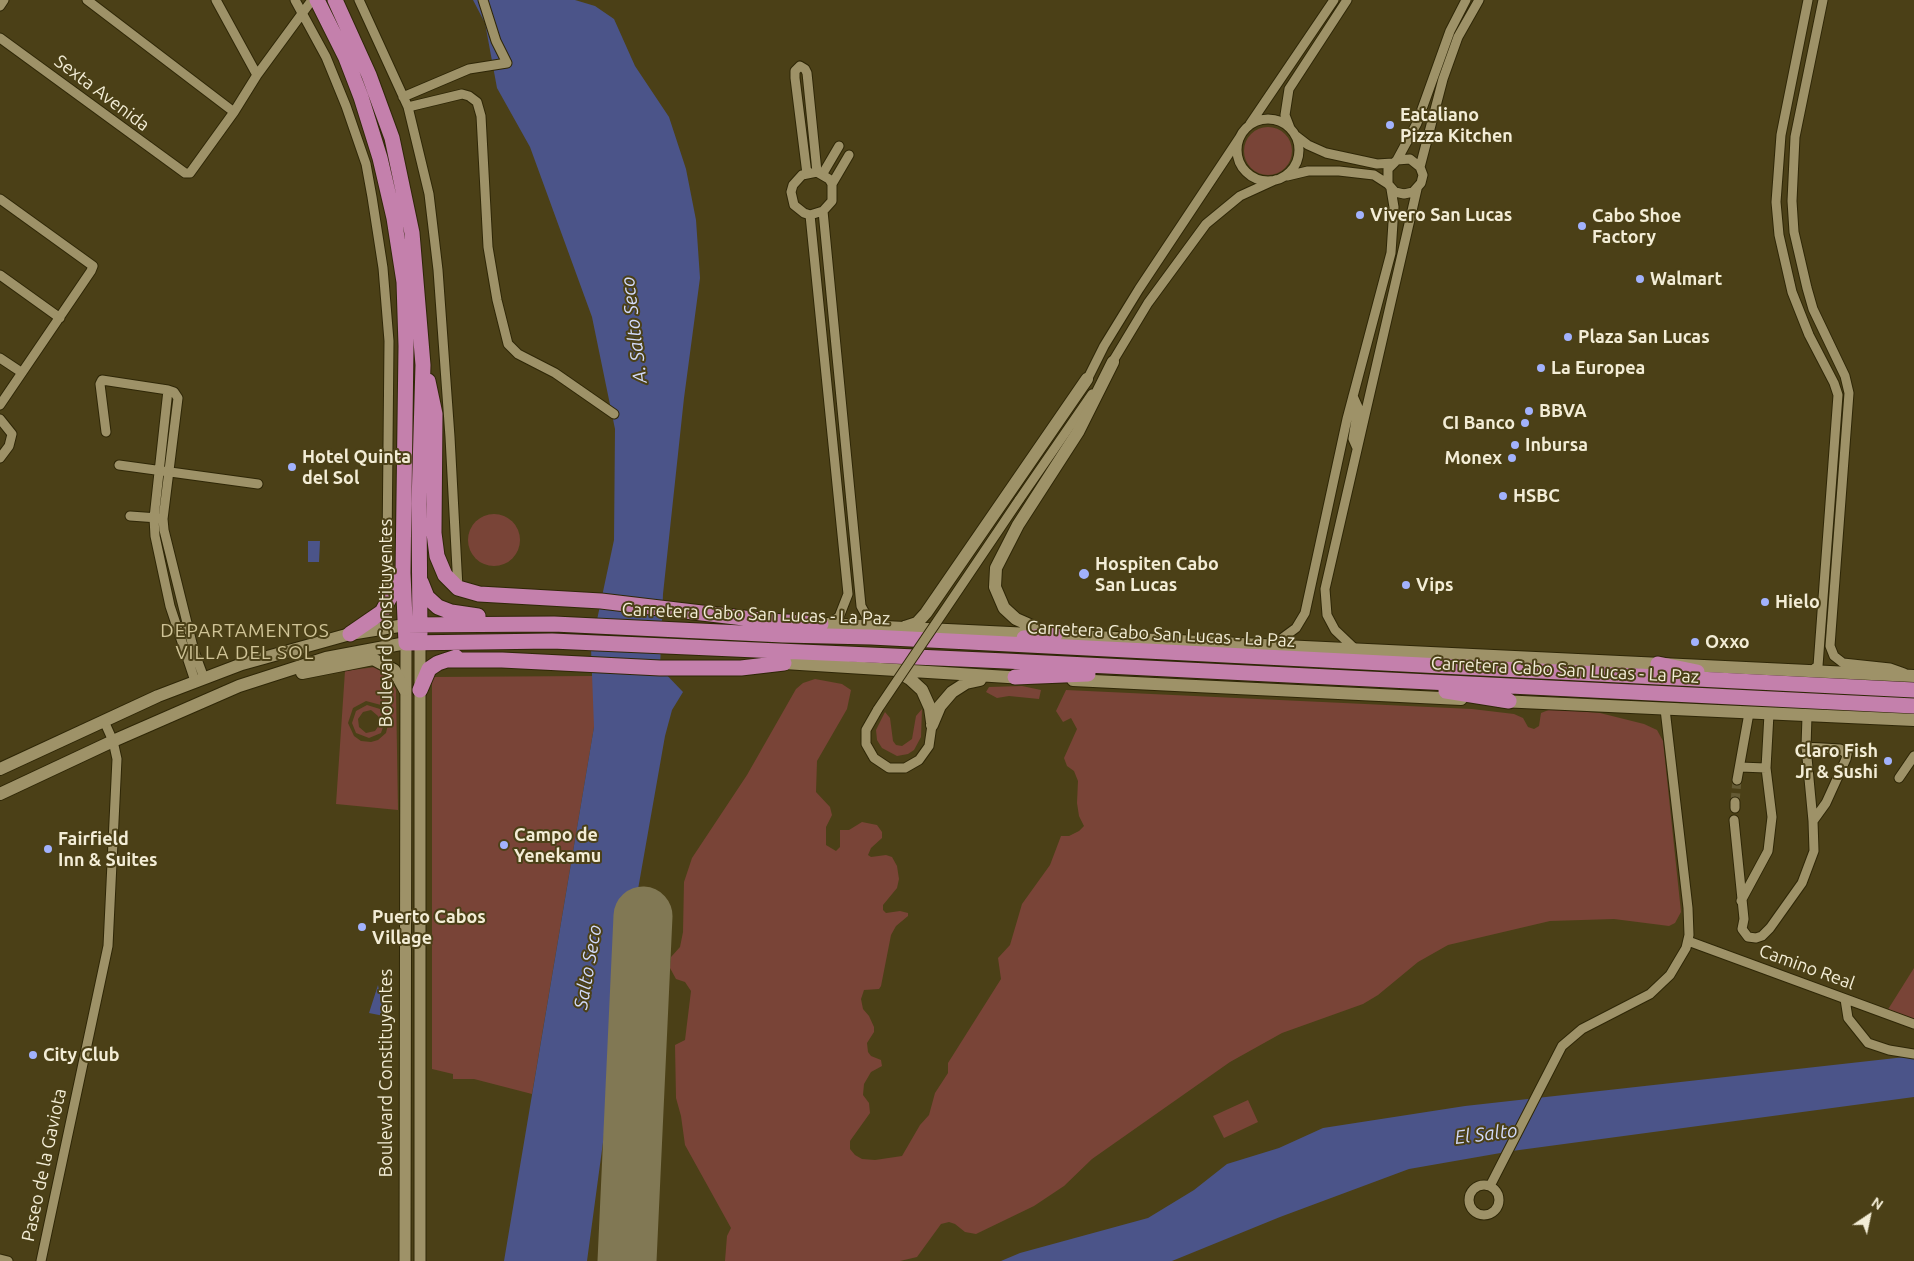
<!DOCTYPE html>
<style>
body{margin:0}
#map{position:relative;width:1914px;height:1261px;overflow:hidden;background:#4b4017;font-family:Ubuntu,sans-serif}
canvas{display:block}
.north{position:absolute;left:1844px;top:1191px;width:50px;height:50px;-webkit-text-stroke:4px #4b4017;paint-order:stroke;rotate:34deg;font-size:14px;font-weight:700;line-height:20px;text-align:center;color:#f3edd6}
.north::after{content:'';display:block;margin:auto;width:18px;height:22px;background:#f3edd6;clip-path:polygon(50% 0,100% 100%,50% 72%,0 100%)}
</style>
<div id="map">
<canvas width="1914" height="1261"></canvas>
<div class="north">N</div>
</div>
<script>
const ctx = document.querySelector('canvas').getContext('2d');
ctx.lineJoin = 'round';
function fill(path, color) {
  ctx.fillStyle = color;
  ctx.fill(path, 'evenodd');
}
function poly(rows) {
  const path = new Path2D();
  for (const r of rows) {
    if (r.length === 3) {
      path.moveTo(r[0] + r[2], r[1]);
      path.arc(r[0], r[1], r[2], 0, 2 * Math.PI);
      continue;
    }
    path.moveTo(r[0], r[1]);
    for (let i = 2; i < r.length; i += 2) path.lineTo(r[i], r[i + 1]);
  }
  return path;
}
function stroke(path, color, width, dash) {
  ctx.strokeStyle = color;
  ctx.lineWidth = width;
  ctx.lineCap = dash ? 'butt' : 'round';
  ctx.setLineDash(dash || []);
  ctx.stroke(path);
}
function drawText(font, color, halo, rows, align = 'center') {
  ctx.font = font + ' Ubuntu,sans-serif';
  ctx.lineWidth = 4;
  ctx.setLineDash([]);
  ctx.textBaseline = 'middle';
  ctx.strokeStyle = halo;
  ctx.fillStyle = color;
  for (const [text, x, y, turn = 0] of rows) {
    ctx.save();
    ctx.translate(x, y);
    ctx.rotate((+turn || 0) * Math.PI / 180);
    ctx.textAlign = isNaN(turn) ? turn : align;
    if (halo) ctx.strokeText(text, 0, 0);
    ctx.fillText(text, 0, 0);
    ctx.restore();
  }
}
fill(poly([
 [1268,151,24],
 [494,540,26],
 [375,667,389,675,396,690,398,810,336,804,345,671],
 [366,701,381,705,387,713,389,720,386,733,378,740,371,742,361,741,354,736,348,723,353,708],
 [594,676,594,727,532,1094,474,1079,453,1079,453,1074,432,1069,432,677],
 [815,679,842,684,851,690,847,709,817,761,816,792,830,807,832,815,826,827,826,845,836,851,840,847,840,830,849,830,862,822,877,825,882,832,882,838,871,848,868,855,871,857,886,855,892,857,897,866,899,879,897,888,883,905,883,910,886,913,900,911,908,913,908,916,896,926,891,935,881,986,879,989,864,990,861,999,863,1009,869,1016,874,1027,874,1032,867,1043,868,1052,871,1056,881,1060,882,1066,871,1072,864,1084,863,1095,869,1103,870,1113,850,1141,850,1149,855,1155,862,1159,875,1160,902,1156,920,1125,929,1115,935,1093,948,1073,948,1063,1001,979,998,958,1010,945,1022,904,1050,865,1061,836,1069,836,1079,831,1084,826,1079,816,1077,803,1078,781,1074,771,1067,766,1064,758,1077,729,1071,718,1063,722,1056,711,1066,690,1472,709,1514,714,1523,718,1528,727,1534,729,1539,726,1541,713,1551,709,1600,713,1644,724,1657,730,1663,741,1681,912,1675,923,1669,926,1614,919,1550,921,1448,945,1418,962,1378,995,1363,1004,1282,1033,1230,1062,1092,1159,1064,1186,1034,1206,976,1234,965,1232,955,1224,949,1222,941,1224,917,1257,900,1261,725,1261,727,1236,731,1228,685,1145,681,1116,676,1098,675,1045,685,1040,691,991,685,982,676,979,670,968,671,957,680,947,683,932,684,882,692,858,747,775,796,689,803,683],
 [1022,686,1041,690,1039,699,1009,696,997,698,986,692,989,687],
 [367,705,380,709,385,721,381,733,369,738,356,733,352,723,356,711],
 [371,710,378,716,380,724,375,731,366,733,359,727,358,719,363,712],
 [922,709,921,737,914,750,908,754,897,756,882,748,877,740,876,730,885,712,890,718,893,741,896,745,902,746,912,739,916,716],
 [1914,968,1914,1022,1887,1011],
 [1248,1100,1258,1122,1224,1138,1213,1116]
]), '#794437');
fill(poly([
 [473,0,575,0,595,6,614,19,635,66,669,117,686,169,696,220,700,278,684,398,663,594,660,668,683,692,672,710,665,736,634,912,587,1261,504,1261,594,727,591,648,614,540,615,429,592,317,530,147,497,88,485,23],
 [308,541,320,541,319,562,308,562],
 [378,985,384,1016,369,1013],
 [1914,1056,1914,1097,1512,1151,1409,1169,1280,1217,1172,1261,1001,1261,1020,1253,1148,1218,1194,1190,1227,1164,1279,1148,1323,1128,1465,1106]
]), '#4b5489');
stroke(poly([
 [627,1261,643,916]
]), '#817854', 59);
stroke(poly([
 [1735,802,1737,780]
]), '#645a34', 9, [9, 4.5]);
const minor = poly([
 [87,0,234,112],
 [216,0,257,75],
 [295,0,326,57,346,106,366,164,372,197,383,268,389,341,387,549,390,593],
 [359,0,408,107,429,194,438,270,450,437,458,588],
 [1808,0,1781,135,1776,202,1779,235,1792,292,1809,335,1834,383,1838,395,1818,666,1811,671],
 [1823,0,1795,137,1792,201,1794,232,1807,288,1813,309,1845,376,1849,393,1830,646,1834,656,1843,663,1890,668,1904,673],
 [0,6,4,0],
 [0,38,185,173,190,173,234,112,257,75,312,0],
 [403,97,469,69,507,63,496,41,483,0],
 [408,107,462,94,469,96,477,102,481,116,488,247,497,300,508,344,518,354,555,373,614,414],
 [1268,150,31],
 [1250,124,1334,0],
 [1290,128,1285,115,1289,89,1347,0],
 [1295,135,1308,145,1326,153,1377,164,1393,163],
 [1397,160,1417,123,1450,31,1466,0],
 [1420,167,1410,159,1397,160,1388,169,1388,184,1395,192,1404,194,1413,192,1421,183,1423,175,1420,167,1443,79,1458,37,1479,0],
 [807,174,795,78,795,71,800,66,805,69,807,73,817,172],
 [822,175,839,146],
 [1287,176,1308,171,1339,171,1374,175,1388,184],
 [832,184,829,179,817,172,802,175,793,185,791,192,794,205,804,213,810,215,823,211,832,201,832,184,849,155],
 [0,199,93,266,91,271,0,405],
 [823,211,861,606,867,617,880,625],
 [810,215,848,594,839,617,827,624],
 [0,275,60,318],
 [0,358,21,372],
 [1110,366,1148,303,1206,224,1240,196,1275,180],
 [1085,384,1104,346,1139,289,1240,137],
 [168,390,154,518,155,536,170,606,195,681],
 [1353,396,1358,407,1353,439,1357,448],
 [0,419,12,434,9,446,0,458],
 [106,432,100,384,102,380,168,390,174,392,178,398,163,519,164,530,194,651,204,678],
 [119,465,258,484],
 [1019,500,1092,394],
 [130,516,158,518],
 [1273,645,1296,628,1305,613,1347,419,1391,253,1394,207,1391,189],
 [1355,649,1335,630,1327,615,1325,589,1417,189],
 [878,709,866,730,866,744,874,758,889,768,905,768,919,760,929,746,932,725],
 [1807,716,1806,747,1813,821],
 [1740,767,1766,768],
 [1899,778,1914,756],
 [1737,780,1749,713],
 [1735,808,1735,802],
 [1734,820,1744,919,1742,929,1748,937,1756,938,1762,936,1770,928,1802,883,1814,851,1813,821,1826,803,1846,759,1847,754,1840,749,1806,747],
 [1741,901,1768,851,1772,817,1766,768,1769,714],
 [1688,941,1914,1024],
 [1845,999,1848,1018,1868,1043,1889,1050,1914,1054],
 [1484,1200,15],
 [1490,1186,1562,1046,1582,1029,1650,994,1670,975,1686,948,1689,935,1688,908,1665,709],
 [0,1259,8,1261],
 [41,1261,108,946,117,759,113,741,104,721]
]);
const tertiary = poly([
 [405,1261,406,643],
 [420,1261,420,643]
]);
const secondary = poly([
 [821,624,1914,676],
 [905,627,917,623,926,613,1087,379],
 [1041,630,1016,619,1004,608,995,587,996,568,1018,525,1078,432,1113,362],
 [784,663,1024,678],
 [302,673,373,659,394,670,405,690],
 [900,673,910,679,922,690,930,708,932,722],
 [1073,680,1461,699],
 [1500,701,1914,720],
 [932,725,940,706,952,692,966,683,980,680],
 [0,769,158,696,242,664,350,634,405,625],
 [0,794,113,741,239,686,326,658,406,643]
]);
const trunk = poly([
 [317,0,346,58,361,97,380,158,394,218,404,282,406,346,403,573,406,643,552,641,1006,661,1914,706],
 [335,0,369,75,392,138,412,233,423,365,419,504,420,634],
 [428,381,435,414,434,533,437,556,445,575,458,588,479,594,601,601,769,621,821,624],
 [421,582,427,597,438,607,451,612,478,616],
 [405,625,554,624,783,635,871,637,1914,690],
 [350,634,382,612,402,575],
 [1024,638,1055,635],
 [447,660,502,660,660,668,741,668,784,663],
 [1658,664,1697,672],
 [1015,677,1088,674],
 [420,690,429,669,438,663,456,657],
 [1446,691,1509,701]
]);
stroke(minor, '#2f2707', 11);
stroke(tertiary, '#2f2707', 13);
stroke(secondary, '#2f2707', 14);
stroke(trunk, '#2f2707', 17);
stroke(minor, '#9e9268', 9);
stroke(tertiary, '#9e9268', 11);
stroke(secondary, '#9e9268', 12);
stroke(trunk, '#c480ac', 15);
const minorBridge = poly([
 [878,709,1019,500]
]);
stroke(minorBridge, '#2f2707', 11, []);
stroke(minorBridge, '#9e9268', 9);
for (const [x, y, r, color] of [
 [1390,125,5,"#a2b2fd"],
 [1360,215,5,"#a2b2fd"],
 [1582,226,5,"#a2b2fd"],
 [1640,279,5,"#a2b2fd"],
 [1568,337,5,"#a2b2fd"],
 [1541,368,5,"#a2b2fd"],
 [1529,411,5,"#a2b2fd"],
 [1525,423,5,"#a2b2fd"],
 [1515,445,5,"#a2b2fd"],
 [1512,458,5,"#a2b2fd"],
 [292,467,5,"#a2b2fd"],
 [1503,496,5,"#a2b2fd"],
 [1084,574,6,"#a2b2fd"],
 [1406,585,5,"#a2b2fd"],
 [1765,602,5,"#a2b2fd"],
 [1695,642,5,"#a2b2fd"],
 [1888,761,5,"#a2b2fd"],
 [504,845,5,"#a2b2fd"],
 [48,849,5,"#a2b2fd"],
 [362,927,5,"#a2b2fd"],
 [33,1055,5,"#a2b2fd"]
]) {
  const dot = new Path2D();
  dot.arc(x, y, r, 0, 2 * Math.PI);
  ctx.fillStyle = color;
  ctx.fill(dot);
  stroke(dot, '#4b4017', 2);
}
drawText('18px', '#f3edd6', '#4b4017', [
 ["Sexta Avenida",102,93,37],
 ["Carretera Cabo San Lucas - La Paz",756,614,2],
 ["Boulevard Constituyentes",386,623,-90],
 ["Carretera Cabo San Lucas - La Paz",1161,634,3],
 ["Carretera Cabo San Lucas - La Paz",1565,670,3],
 ["Camino Real",1807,967,20],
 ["Boulevard Constituyentes",386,1073,-90],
 ["Paseo de la Gaviota",44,1165,-78]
]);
drawText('bold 18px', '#f3edd6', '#4b4017', [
 ["Eataliano",1400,115],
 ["Pizza Kitchen",1400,136],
 ["Vivero San Lucas",1370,215],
 ["Cabo Shoe",1592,216],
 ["Factory",1592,237],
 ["Walmart",1650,279],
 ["Plaza San Lucas",1578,337],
 ["La Europea",1551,368],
 ["BBVA",1539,411],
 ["CI Banco",1515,423,"right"],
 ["Inbursa",1525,445],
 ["Hotel Quinta",302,457],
 ["del Sol",302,478],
 ["Monex",1502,458,"right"],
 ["HSBC",1513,496],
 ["Hospiten Cabo",1095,564],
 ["San Lucas",1095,585],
 ["Vips",1416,585],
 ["Hielo",1775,602],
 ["Oxxo",1705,642],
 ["Claro Fish",1878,751,"right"],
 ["Jr & Sushi",1878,772,"right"],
 ["Campo de",514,835],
 ["Yenekamu",514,856],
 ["Fairfield",58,839],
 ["Inn & Suites",58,860],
 ["Puerto Cabos",372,917],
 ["Village",372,938],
 ["City Club",43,1055]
], 'left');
drawText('italic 19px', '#d2dafb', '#4b4017', [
 ["A. Salto Seco",634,330,-97],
 ["Salto Seco",588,967,-80],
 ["El Salto",1486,1134,-7]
]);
ctx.letterSpacing = '1px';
drawText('19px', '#d0c497', '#4b4017', [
 ["DEPARTAMENTOS",245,631],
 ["VILLA DEL SOL",245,653]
]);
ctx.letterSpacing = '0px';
</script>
